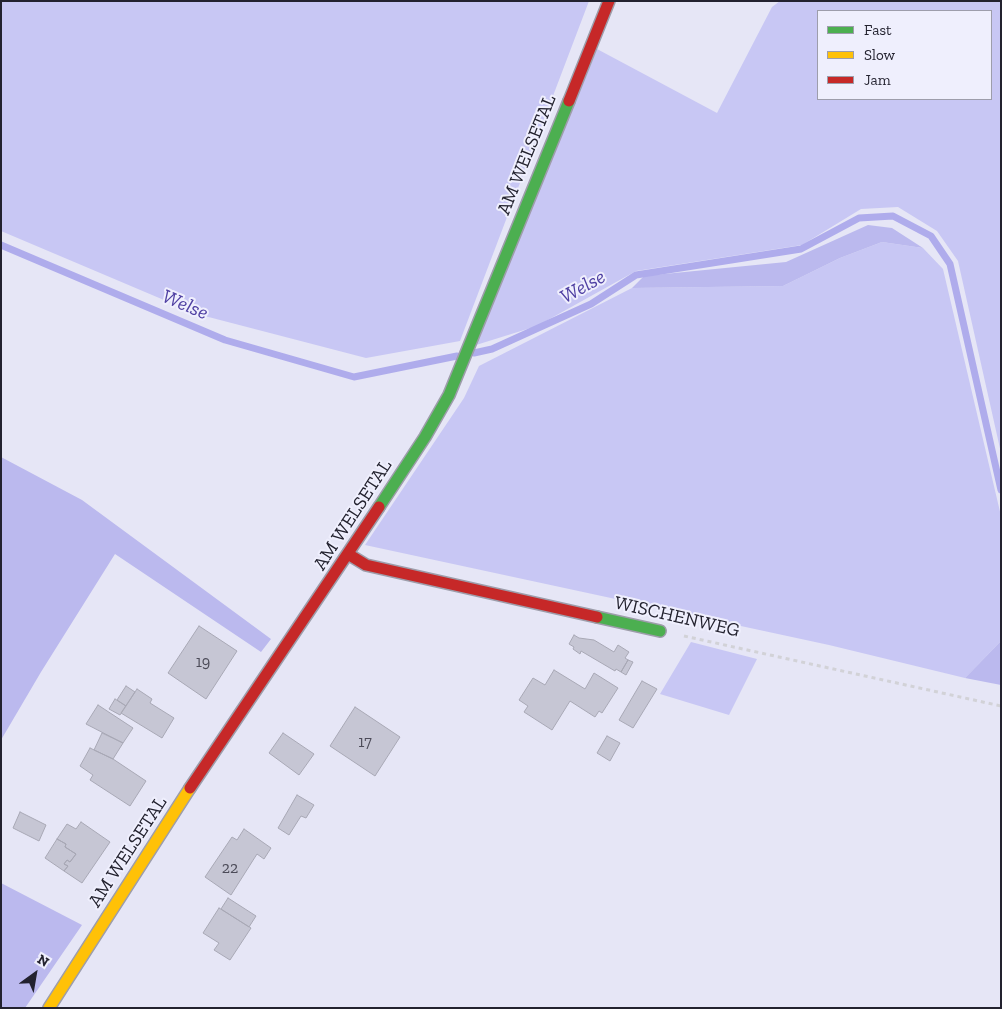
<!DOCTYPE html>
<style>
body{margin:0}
#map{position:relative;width:1002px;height:1009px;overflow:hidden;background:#e6e6f6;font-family:"Zilla Slab",serif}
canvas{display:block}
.frame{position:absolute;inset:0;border:2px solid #23222f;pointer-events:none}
.legend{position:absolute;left:817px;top:10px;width:175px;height:90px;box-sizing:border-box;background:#efeffd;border:1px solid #9d9dab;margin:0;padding:6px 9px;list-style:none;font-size:15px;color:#23222f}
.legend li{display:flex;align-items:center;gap:10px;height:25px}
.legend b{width:25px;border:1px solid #9d9dab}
.north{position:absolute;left:10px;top:949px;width:50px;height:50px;-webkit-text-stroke:4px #efeffd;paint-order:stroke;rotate:32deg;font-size:14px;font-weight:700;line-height:20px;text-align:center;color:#23222f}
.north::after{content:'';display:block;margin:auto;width:18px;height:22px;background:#23222f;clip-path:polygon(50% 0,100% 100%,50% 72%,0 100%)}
</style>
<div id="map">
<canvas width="1002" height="1009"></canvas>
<div class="frame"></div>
<ul class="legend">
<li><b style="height:6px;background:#4caf50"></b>Fast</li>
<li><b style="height:6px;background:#ffc107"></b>Slow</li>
<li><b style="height:6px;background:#c62828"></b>Jam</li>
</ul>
<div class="north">N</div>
</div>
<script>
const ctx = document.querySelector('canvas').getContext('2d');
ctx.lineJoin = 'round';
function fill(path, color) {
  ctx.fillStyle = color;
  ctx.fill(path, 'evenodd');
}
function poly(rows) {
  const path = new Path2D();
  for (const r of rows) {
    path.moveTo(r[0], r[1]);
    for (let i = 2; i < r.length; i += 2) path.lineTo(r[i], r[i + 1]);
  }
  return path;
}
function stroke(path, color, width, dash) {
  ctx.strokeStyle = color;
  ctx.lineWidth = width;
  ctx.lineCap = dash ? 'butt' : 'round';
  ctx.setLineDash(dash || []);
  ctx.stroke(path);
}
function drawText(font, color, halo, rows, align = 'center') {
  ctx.font = font + ' "Zilla Slab",serif';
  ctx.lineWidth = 4;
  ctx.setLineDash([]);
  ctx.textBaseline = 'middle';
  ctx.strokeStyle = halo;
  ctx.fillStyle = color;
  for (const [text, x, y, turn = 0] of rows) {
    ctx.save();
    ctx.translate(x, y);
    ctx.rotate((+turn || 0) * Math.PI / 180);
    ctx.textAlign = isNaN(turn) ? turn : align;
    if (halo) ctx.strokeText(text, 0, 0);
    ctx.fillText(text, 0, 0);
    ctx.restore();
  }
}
fill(poly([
 [1,1,589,1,460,341,366,358,197,314,1,231],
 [780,1,1001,1,1001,453,958,261,937,231,898,207,861,209,802,245,636,271,537,326,476,345,597,49,717,113,772,7],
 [818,11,991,11,991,99,818,99],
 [882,242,923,248,943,269,1001,516,1001,641,965,678,829,645,365,545,464,398,479,366,632,288,783,286,840,258],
 [691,642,757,659,729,715,660,694]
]), '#c8c7f4');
fill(poly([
 [868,225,892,228,923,248,882,242,840,258,783,286,632,288,644,276,786,262],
 [1,457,82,500,271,639,261,652,115,554,41,672,1,740],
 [1001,641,1001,685,965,678],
 [1,883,82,925,25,1008,1,1008]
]), '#bbb9ee');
stroke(poly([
 [1,245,225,340,354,377,457,356],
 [474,353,492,349,591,304,636,275,801,249,859,218,893,216,931,236,950,264,1001,490]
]), '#afacec', 7);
const building = poly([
 [199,626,237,651,206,699,168,673,199,626],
 [574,635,579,638,594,640,614,652,618,645,629,652,625,658,628,660,621,672,616,669,615,671,581,651,580,654,573,649,574,647,569,644,574,635],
 [628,660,633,662,626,675,621,672,628,660],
 [554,670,585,689,594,673,618,688,602,713,599,711,595,717,570,701,552,730,524,712,528,706,519,700,533,678,545,685,554,670],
 [642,681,657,689,633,728,619,720,642,681],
 [126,686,135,692,126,706,117,700,126,686],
 [137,689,152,699,150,703,174,718,162,738,121,713,137,689],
 [115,699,126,706,120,715,109,709,115,699],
 [98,705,133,728,123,743,86,724,98,705],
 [355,707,400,737,375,776,330,746,355,707],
 [102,733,123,743,113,759,94,750,102,733],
 [283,733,314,754,299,775,269,753,283,733],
 [607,736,620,743,610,761,597,753,607,736],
 [90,748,113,759,146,781,130,806,90,780,93,775,80,766,90,748],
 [297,795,314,805,306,818,301,816,289,835,278,828,297,795],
 [20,812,46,825,39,841,13,828,20,812],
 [81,822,110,842,82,883,64,871,68,866,64,864,67,860,70,862,76,854,65,847,66,844,57,839,67,824,76,829,81,822],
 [244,829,271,848,264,859,257,854,231,895,205,877,232,837,237,840,244,829],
 [57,839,66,844,65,847,76,854,70,862,67,860,64,864,68,866,64,871,45,858,57,839],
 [228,898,256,916,249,927,221,909,228,898],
 [219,908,251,928,230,960,214,950,219,943,203,933,219,908]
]);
fill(building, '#c6c6d4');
stroke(building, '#a8a8b5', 1);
const fast = poly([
 [379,507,425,437,449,395,569,101],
 [597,617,660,631]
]);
const slow = poly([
 [49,1008,190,788]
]);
const jam = poly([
 [569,101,609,1],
 [348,554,366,565,597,617],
 [190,788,379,507]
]);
stroke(fast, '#9d9daa', 14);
stroke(slow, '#9d9daa', 14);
stroke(jam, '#9d9daa', 14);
stroke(poly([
 [684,636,1001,706]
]), '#d2d2d7', 3, [4, 4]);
stroke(fast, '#4caf50', 11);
stroke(slow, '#ffc107', 11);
stroke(jam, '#c62828', 11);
drawText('16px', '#4c4b58', null, [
 ["19",203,662],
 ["17",365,742],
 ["22",230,868]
]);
drawText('19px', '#23222f', '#efeffd', [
 ["AM WELSETAL",527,155,-68],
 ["AM WELSETAL",353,515,-57],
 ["WISCHENWEG",677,617,13],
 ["AM WELSETAL",128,852,-57]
]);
drawText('italic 20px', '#5041a3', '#efeffd', [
 ["Welse",583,287,-29],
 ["Welse",185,305,23]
]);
</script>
